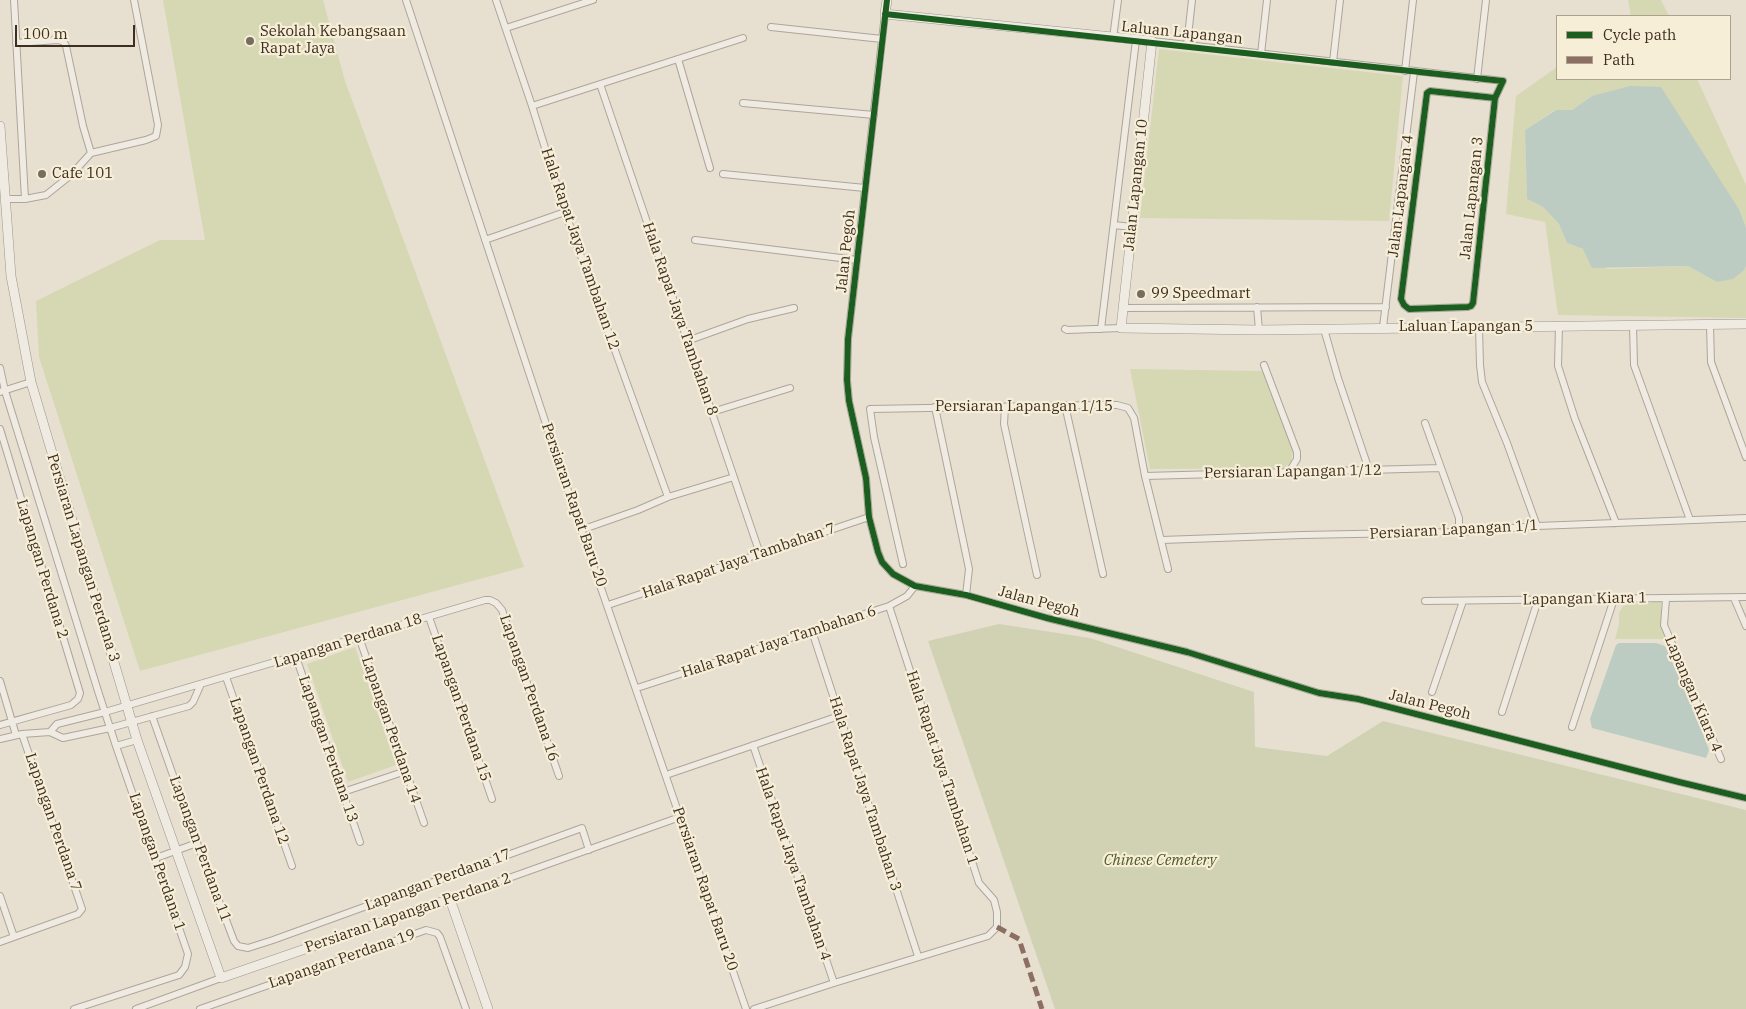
<!DOCTYPE html>
<style>
body{margin:0}
#map{position:relative;width:1746px;height:1009px;overflow:hidden;background:#e7e0d1;font-family:"IBM Plex Serif",serif}
canvas{display:block}
.legend{position:absolute;left:1556px;top:15px;width:175px;height:65px;box-sizing:border-box;background:#f7eed8;border:1px solid #ada18e;margin:0;padding:6px 9px;list-style:none;font-size:15px;color:#3d2e20}
.legend li{display:flex;align-items:center;gap:10px;height:25px}
.legend b{width:25px;border:1px solid #ada18e}
.scale{position:absolute;left:15px;top:25px;width:120px;height:22px;box-sizing:border-box;border:2px solid #3d2e20;border-top:0;padding-left:6px;font-size:15px;line-height:18px;white-space:nowrap;color:#3d2e20;-webkit-text-stroke:4px #f7eed8;paint-order:stroke}
</style>
<div id="map">
<canvas width="1746" height="1009"></canvas>
<ul class="legend">
<li><b style="height:6px;background:#1b5e20"></b>Cycle path</li>
<li><b style="height:6px;background:#8d6e63"></b>Path</li>
</ul>
<div class="scale">100 m</div>
</div>
<script>
const ctx = document.querySelector('canvas').getContext('2d');
ctx.lineJoin = 'round';
function fill(path, color) {
  ctx.fillStyle = color;
  ctx.fill(path, 'evenodd');
}
function poly(rows) {
  const path = new Path2D();
  for (const r of rows) {
    path.moveTo(r[0], r[1]);
    for (let i = 2; i < r.length; i += 2) path.lineTo(r[i], r[i + 1]);
  }
  return path;
}
function stroke(path, color, width, dash) {
  ctx.strokeStyle = color;
  ctx.lineWidth = width;
  ctx.lineCap = dash ? 'butt' : 'round';
  ctx.setLineDash(dash || []);
  ctx.stroke(path);
}
function drawText(font, color, halo, rows, align = 'center') {
  ctx.font = font + ' "IBM Plex Serif",serif';
  ctx.lineWidth = 4.5;
  ctx.setLineDash([]);
  ctx.textBaseline = 'middle';
  ctx.strokeStyle = halo;
  ctx.fillStyle = color;
  for (const [text, x, y, turn = 0] of rows) {
    ctx.save();
    ctx.translate(x, y);
    ctx.rotate((+turn || 0) * Math.PI / 180);
    ctx.textAlign = isNaN(turn) ? turn : align;
    if (halo) ctx.strokeText(text, 0, 0);
    ctx.fillText(text, 0, 0);
    ctx.restore();
  }
}
fill(poly([
 [163,0,323,0,345,81,524,567,140,671,39,357,36,301,160,240,205,240],
 [1628,0,1661,0,1669,16,1631,16],
 [1159,49,1403,76,1389,221,1140,218],
 [1557,67,1557,79,1697,79,1746,185,1746,228,1740,210,1592,96,1572,110,1555,110,1525,130,1527,199,1543,207,1559,224,1567,243,1583,249,1607,269,1688,266,1717,282,1744,270,1746,266,1746,318,1558,315,1545,222,1506,214,1516,96],
 [1130,369,1262,371,1293,450,1291,462,1284,468,1150,469],
 [1661,602,1661,625,1666,639,1615,639,1619,624,1619,613,1623,606,1629,604],
 [355,647,396,765,348,782,307,664]
]), '#d6d7b3');
fill(poly([
 [999,624,1090,638,1254,692,1255,747,1327,756,1383,721,1746,810,1746,1009,1055,1009,928,641]
]), '#d1d1b3');
fill(poly([
 [1630,86,1661,87,1740,211,1746,228,1746,266,1744,270,1733,279,1717,282,1688,266,1592,268,1583,249,1567,243,1559,224,1543,207,1527,199,1525,130,1556,110,1572,110,1592,96],
 [1619,643,1656,643,1665,646,1696,715,1709,750,1706,758,1592,728,1590,719,1616,645]
]), '#bcccc2');
const street = poly([
 [14,0,25,199],
 [406,0,581,530,746,1009],
 [496,0,532,106,565,212,668,497],
 [885,14,848,339,847,380,849,401,866,478,869,517,878,552,882,562,893,574,915,586,966,595,1047,618,1187,652,1319,693,1358,699,1679,782,1746,798],
 [771,27,882,39],
 [506,28,593,0],
 [1113,38,1118,0],
 [1152,41,1503,81,1495,98,1473,303,1471,306,1468,307,1409,309,1404,305,1401,299,1427,93,1430,91,1495,98],
 [16,43,58,40,64,42,66,46,83,126,91,153],
 [1187,45,1192,0],
 [1261,54,1267,0],
 [678,59,710,168],
 [1333,62,1340,0],
 [1405,71,1413,0],
 [1477,79,1486,0],
 [600,84,760,554],
 [743,103,874,115],
 [532,106,743,38],
 [723,174,865,188],
 [5,199,25,199,46,195,71,175,91,153,146,140,156,136,158,125,134,0],
 [1114,225,1132,227],
 [485,240,565,212],
 [695,240,857,260],
 [1257,307,1259,330],
 [1123,308,1386,307],
 [1633,325,1634,365,1690,520],
 [1710,325,1711,362,1746,457],
 [1559,326,1558,366,1575,419,1616,523],
 [1383,327,1414,72],
 [1479,327,1480,365,1482,382,1507,443,1537,526],
 [1065,329,1067,330,1121,328],
 [1101,329,1136,40],
 [1324,329,1338,378,1369,470],
 [687,341,748,319,794,308],
 [1264,365,1297,452,1297,459,1289,472],
 [0,368,5,391,98,691,116,746],
 [0,392,31,382],
 [1065,405,1103,574],
 [935,407,969,569,966,595],
 [1005,407,1004,424,1037,575],
 [712,412,790,388],
 [1425,423,1459,518,1459,532],
 [0,429,80,693,78,699,71,705,0,725],
 [1145,476,1441,468],
 [581,530,638,510,668,497,734,477],
 [1162,540,1302,535,1459,532,1537,526,1746,518],
 [903,564,874,437,870,409,1097,405,1117,405,1128,408,1134,418,1145,476,1168,569],
 [1734,598,1746,626],
 [1666,599,1664,625,1721,759],
 [1425,601,1746,597],
 [608,605,869,517],
 [429,617,492,799],
 [812,631,918,956],
 [359,637,424,823],
 [296,657,360,842],
 [226,677,292,866],
 [0,681,16,735],
 [637,688,889,606,907,596,915,586],
 [1432,692,1463,601],
 [1502,712,1538,600],
 [152,716,197,843,234,941,238,946,248,948,273,940,582,828,589,850],
 [1572,727,1614,599],
 [50,732,57,724,105,712,485,600,490,600,496,603,502,610,559,776],
 [0,739,22,734,50,732,63,738,110,728,189,706,193,702,201,684],
 [753,745,834,983],
 [666,775,839,716],
 [343,792,406,771],
 [156,858,197,843],
 [0,896,14,937],
 [450,899,680,817],
 [0,942,78,914,82,909,22,734],
 [74,1009,179,975,185,967,188,954,116,746,137,740],
 [136,1009,221,978],
 [200,1009,426,930,437,933,440,937,466,1009],
 [754,1009,834,983,988,936,997,927,997,912,994,900,979,883,889,606]
]);
const secondary = poly([
 [887,0,885,14,1152,41,1121,328,1259,330,1746,324],
 [0,126,11,276,31,382,137,740,221,978,450,899,488,1009]
]);
stroke(street, '#ada599', 8);
stroke(secondary, '#9c958a', 10);
stroke(street, '#efebe3', 6);
stroke(secondary, '#efebe3', 9);
stroke(poly([
 [997,927,1019,939,1042,1009]
]), '#8d6e63', 5, [10, 5]);
stroke(poly([
 [887,0,848,339,847,380,849,401,866,478,869,517,878,552,882,562,893,574,915,586,966,595,1047,618,1187,652,1319,693,1358,699,1679,782,1746,798],
 [885,14,1503,81,1495,98,1473,303,1471,306,1468,307,1409,309,1404,305,1401,299,1427,93,1430,91,1495,98]
]), '#1b5e20', 6);
for (const [x, y, r, color] of [
 [250,41,5,"#786c5e"],
 [42,174,5,"#786c5e"],
 [1141,294,5,"#786c5e"]
]) {
  const dot = new Path2D();
  dot.arc(x, y, r, 0, 2 * Math.PI);
  ctx.fillStyle = color;
  ctx.fill(dot);
  stroke(dot, '#f7eed8', 2);
}
drawText('15px', '#3d2e20', '#f7eed8', [
 ["Sekolah Kebangsaan",260,32],
 ["Rapat Jaya",260,49],
 ["Cafe 101",52,174],
 ["99 Speedmart",1151,294]
], 'left');
drawText('15px', '#3d2e20', '#f7eed8', [
 ["Laluan Lapangan",1182,33,6],
 ["Jalan Lapangan 10",1136,185,-84],
 ["Jalan Lapangan 4",1401,196,-83],
 ["Jalan Lapangan 3",1472,198,-84],
 ["Hala Rapat Jaya Tambahan 12",580,249,71],
 ["Jalan Pegoh",846,251,-84],
 ["Hala Rapat Jaya Tambahan 8",680,319,71],
 ["Laluan Lapangan 5",1466,327],
 ["Persiaran Lapangan 1/15",1024,407],
 ["Persiaran Lapangan 1/12",1293,472,-1],
 ["Persiaran Rapat Baru 20",574,505,71],
 ["Persiaran Lapangan 1/1",1454,530,-3],
 ["Persiaran Lapangan Perdana 3",83,558,73],
 ["Hala Rapat Jaya Tambahan 7",739,561,-19],
 ["Lapangan Perdana 2",42,569,73],
 ["Lapangan Kiara 1",1585,599,-1],
 ["Jalan Pegoh",1039,602,15],
 ["Lapangan Perdana 18",348,641,-17],
 ["Hala Rapat Jaya Tambahan 6",779,642,-18],
 ["Lapangan Perdana 16",529,688,71],
 ["Lapangan Kiara 4",1693,694,67],
 ["Jalan Pegoh",1430,705,14],
 ["Lapangan Perdana 15",461,708,71],
 ["Lapangan Perdana 14",391,730,71],
 ["Lapangan Perdana 13",328,749,71],
 ["Hala Rapat Jaya Tambahan 1",942,768,72],
 ["Lapangan Perdana 12",259,771,71],
 ["Hala Rapat Jaya Tambahan 3",865,794,72],
 ["Lapangan Perdana 7",53,822,71],
 ["Lapangan Perdana 11",200,849,70],
 ["Lapangan Perdana 1",157,862,71],
 ["Hala Rapat Jaya Tambahan 4",793,864,71],
 ["Lapangan Perdana 17",438,880,-20],
 ["Persiaran Rapat Baru 20",705,889,71],
 ["Persiaran Lapangan Perdana 2",408,913,-19],
 ["Lapangan Perdana 19",342,959,-19]
]);
drawText('italic 15px', '#4d5a26', '#f7eed8', [
 ["Chinese Cemetery",1160,861]
]);
</script>
